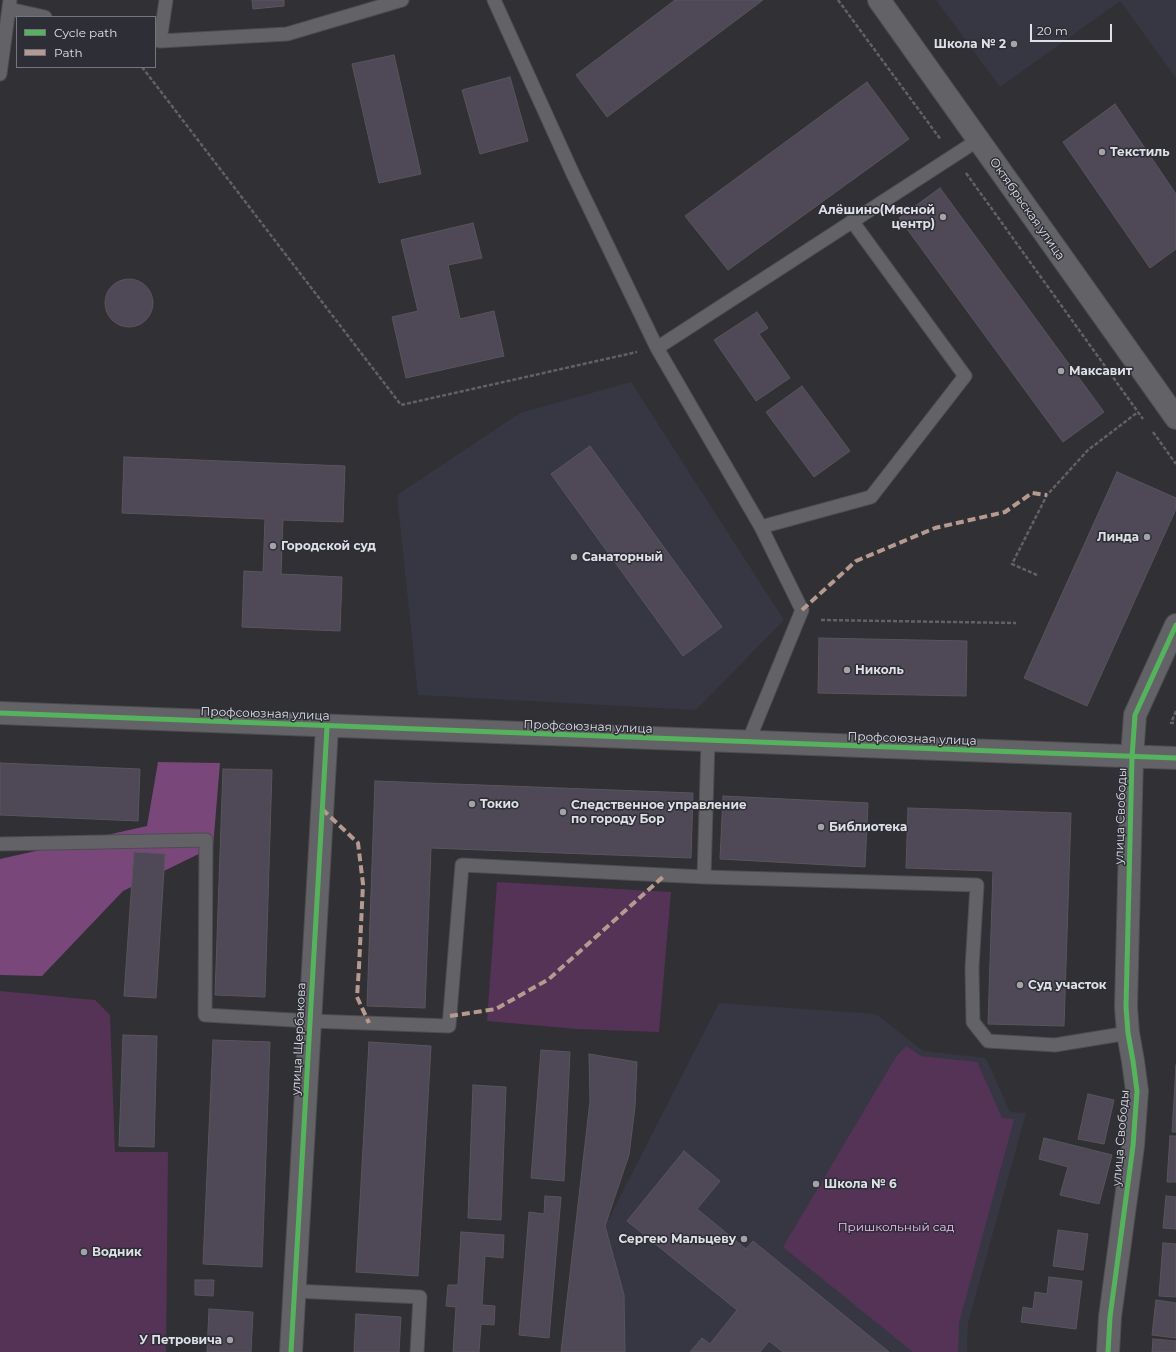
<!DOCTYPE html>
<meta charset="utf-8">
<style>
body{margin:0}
#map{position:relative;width:1176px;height:1352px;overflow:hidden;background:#303035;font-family:Montserrat,sans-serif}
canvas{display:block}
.legend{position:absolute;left:16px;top:16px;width:140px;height:52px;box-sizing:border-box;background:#2e2e37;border:1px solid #75757d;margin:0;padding:5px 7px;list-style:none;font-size:12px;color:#dfe0e5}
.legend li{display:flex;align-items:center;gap:8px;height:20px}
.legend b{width:20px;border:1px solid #75757d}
.scale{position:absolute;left:1030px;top:24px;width:82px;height:18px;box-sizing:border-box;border:2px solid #dfe0e5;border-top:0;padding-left:5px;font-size:12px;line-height:14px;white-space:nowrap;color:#dfe0e5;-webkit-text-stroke:3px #2e2e37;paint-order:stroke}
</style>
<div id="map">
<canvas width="1176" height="1352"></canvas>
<ul class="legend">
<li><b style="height:5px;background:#56b35d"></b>Cycle path</li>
<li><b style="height:5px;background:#b69a8f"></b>Path</li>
</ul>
<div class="scale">20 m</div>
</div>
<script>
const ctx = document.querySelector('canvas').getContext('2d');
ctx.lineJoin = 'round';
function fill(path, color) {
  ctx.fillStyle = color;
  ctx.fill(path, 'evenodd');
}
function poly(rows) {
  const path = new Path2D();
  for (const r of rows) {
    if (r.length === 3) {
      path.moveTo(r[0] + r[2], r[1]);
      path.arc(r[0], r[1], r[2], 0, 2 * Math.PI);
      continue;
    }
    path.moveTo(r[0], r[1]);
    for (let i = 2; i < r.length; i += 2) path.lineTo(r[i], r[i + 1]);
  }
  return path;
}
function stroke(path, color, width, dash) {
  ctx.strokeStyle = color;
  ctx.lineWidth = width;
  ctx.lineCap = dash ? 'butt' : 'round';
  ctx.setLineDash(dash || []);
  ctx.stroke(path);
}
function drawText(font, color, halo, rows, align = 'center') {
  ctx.font = font + ' Montserrat,sans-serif';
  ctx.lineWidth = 3;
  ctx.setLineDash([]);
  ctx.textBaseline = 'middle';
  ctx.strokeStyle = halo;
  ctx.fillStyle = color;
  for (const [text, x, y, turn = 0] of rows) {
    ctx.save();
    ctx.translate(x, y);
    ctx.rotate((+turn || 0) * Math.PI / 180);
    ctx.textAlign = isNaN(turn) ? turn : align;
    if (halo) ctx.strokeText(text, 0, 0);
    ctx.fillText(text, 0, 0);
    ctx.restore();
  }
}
fill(poly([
 [936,0,1176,0,1176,78,1120,1,1000,87],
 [631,382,784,620,696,710,418,695,397,495,520,413],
 [719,1003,876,1014,923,1051,986,1058,1010,1112,1026,1113,968,1323,967,1352,625,1352,624,1295,605,1226]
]), '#373744');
fill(poly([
 [497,882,671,892,659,1032,577,1029,487,1021],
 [0,991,95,1000,110,1015,115,1152,168,1152,166,1352,0,1352],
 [906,1046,921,1056,977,1062,1002,1118,1014,1119,959,1323,958,1352,913,1352,783,1247,896,1057]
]), '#543356');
fill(poly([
 [158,762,220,763,213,847,123,891,42,976,0,975,0,859,147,826]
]), '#7a477b');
const building = poly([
 [252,0,284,0,284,6,253,9,252,0],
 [675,0,763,0,607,117,576,75,675,0],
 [394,55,421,174,379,183,352,64,394,55],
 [510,77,528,141,480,154,462,90,510,77],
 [867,82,909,139,728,270,685,216,867,82],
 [1115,104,1176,194,1176,249,1150,268,1063,142,1115,104],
 [940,188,1104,412,1063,442,899,218,940,188],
 [473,223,482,258,448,265,460,319,494,311,504,356,406,378,392,317,418,311,401,240,473,223],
 [129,303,24],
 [757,312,768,328,759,334,790,378,756,401,714,340,757,312],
 [802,386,850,451,814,477,766,412,802,386],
 [590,446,722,627,683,656,551,474,590,446],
 [124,457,345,466,343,522,283,520,281,574,342,577,340,631,242,627,244,571,263,572,265,519,122,513,124,457],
 [1117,472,1176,498,1176,509,1087,706,1024,678,1117,472],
 [819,638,967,641,966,696,818,693,819,638],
 [0,763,140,769,138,821,0,815,0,763],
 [223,769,272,770,265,997,215,995,223,769],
 [375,781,693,793,691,858,431,848,425,1008,367,1006,375,781],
 [723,796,868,803,865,867,720,859,723,796],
 [908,808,1071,813,1064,1026,988,1024,993,871,906,868,908,808],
 [134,852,165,854,156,998,124,996,134,852],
 [123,1035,157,1036,154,1147,119,1146,123,1035],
 [213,1040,270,1042,262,1267,203,1264,213,1040],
 [369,1042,431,1046,418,1276,356,1272,369,1042],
 [541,1050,570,1052,564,1181,531,1178,541,1050],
 [589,1054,637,1062,635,1107,629,1155,605,1226,624,1295,625,1352,561,1352,590,1101,589,1054],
 [1176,1065,1176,1132,1172,1132,1176,1065],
 [473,1085,506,1087,501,1220,468,1218,473,1085],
 [1088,1094,1114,1100,1104,1144,1078,1139,1088,1094],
 [1170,1136,1176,1136,1176,1182,1167,1182,1170,1136],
 [1044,1138,1112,1155,1099,1204,1060,1195,1068,1167,1039,1159,1044,1138],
 [684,1151,720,1181,697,1209,746,1249,753,1241,889,1352,783,1352,769,1341,760,1352,690,1352,702,1338,710,1344,737,1310,627,1221,684,1151],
 [545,1196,561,1197,549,1338,519,1335,529,1212,544,1214,545,1196],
 [1166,1196,1176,1197,1176,1229,1163,1228,1166,1196],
 [1058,1230,1088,1234,1083,1270,1053,1266,1058,1230],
 [461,1232,504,1235,503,1258,485,1256,482,1305,495,1306,494,1325,481,1324,479,1352,453,1352,456,1307,446,1306,448,1285,458,1285,461,1232],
 [1163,1243,1176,1244,1176,1297,1159,1296,1163,1243],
 [1049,1277,1082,1281,1076,1329,1021,1322,1023,1307,1033,1309,1035,1292,1047,1294,1049,1277],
 [195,1280,214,1280,213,1296,195,1295,195,1280],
 [1156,1300,1176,1303,1176,1338,1152,1335,1156,1300],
 [209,1309,253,1312,251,1352,207,1352,209,1309],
 [356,1314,401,1317,399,1352,354,1352,356,1314],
 [1153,1339,1176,1341,1176,1352,1152,1352,1153,1339]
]);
fill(building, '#4e4857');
stroke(building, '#58565b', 1);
const lane = poly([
 [166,0,160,41,287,34,402,0],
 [494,0,573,174,657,348,761,527,802,610,748,742],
 [9,9,45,17],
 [0,74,10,0],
 [657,348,978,140],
 [761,527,871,497,965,376,852,221],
 [708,741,704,877,977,885,972,968,973,1022,988,1041,1055,1045,1128,1033],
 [0,844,206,840,205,1015,310,1021,449,1026,462,865,704,877],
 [295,1291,420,1297,417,1352]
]);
const street = poly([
 [879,0,1176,418],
 [0,713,1176,758],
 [291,1352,327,727],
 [1108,1352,1110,1317,1133,1146,1137,1091,1133,1061,1128,1033,1126,1007,1132,757,1135,715,1176,625]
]);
stroke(lane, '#4c4d51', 15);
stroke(street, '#4c4d51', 24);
stroke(poly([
 [838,0,941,140],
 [142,67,401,405,637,352],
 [966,173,1143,419],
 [1153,432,1176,464],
 [1037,575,1012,564,1047,495,1088,450,1138,412],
 [821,620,1016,623],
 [1176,711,1171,723,1176,723]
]), '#626265', 2.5, [4, 2]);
stroke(lane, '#636367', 13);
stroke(street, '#636367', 22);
stroke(poly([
 [802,610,856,561,935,528,1005,512,1032,493,1047,495],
 [322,809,358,843,363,884,359,967,357,997,369,1023],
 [450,1016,496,1009,549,979,665,875]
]), '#b69a8f', 4, [8, 4]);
stroke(poly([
 [0,713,1176,758],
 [291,1352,327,727],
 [1108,1352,1110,1317,1133,1146,1137,1091,1133,1061,1128,1033,1126,1007,1132,757,1135,715,1176,625]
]), '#56b35d', 5);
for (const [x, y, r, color] of [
 [1014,44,4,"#a2a2a7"],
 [1102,152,4,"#a2a2a7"],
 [943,217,4,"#a2a2a7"],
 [1061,371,4,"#a2a2a7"],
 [1147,537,4,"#a2a2a7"],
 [273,546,4,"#a2a2a7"],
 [574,557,4,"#a2a2a7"],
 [847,670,4,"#a2a2a7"],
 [472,804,4,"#a2a2a7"],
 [563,812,4,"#a2a2a7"],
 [821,827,4,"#a2a2a7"],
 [1020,985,4,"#a2a2a7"],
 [816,1184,4,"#a2a2a7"],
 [744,1239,4,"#a2a2a7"],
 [84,1252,4,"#a2a2a7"],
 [230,1340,4,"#a2a2a7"]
]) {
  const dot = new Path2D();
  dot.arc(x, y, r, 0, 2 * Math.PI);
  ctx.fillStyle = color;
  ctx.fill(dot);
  stroke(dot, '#2e2e37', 1.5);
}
drawText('bold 12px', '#dfe0e5', '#2e2e37', [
 ["Школа № 2",1006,44,"right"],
 ["Текстиль",1110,152],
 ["Алёшино(Мясной",935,210,"right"],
 ["центр)",935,224,"right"],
 ["Максавит",1069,371],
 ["Линда",1139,537,"right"],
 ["Городской суд",281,546],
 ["Санаторный",582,557],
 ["Николь",855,670],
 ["Токио",480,804],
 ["Следственное управление",571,805],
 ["по городу Бор",571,819],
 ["Библиотека",829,827],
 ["Суд участок",1028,985],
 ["Школа № 6",824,1184],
 ["Сергею Мальцеву",736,1239,"right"],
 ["Водник",92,1252],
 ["У Петровича",222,1340,"right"]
], 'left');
drawText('12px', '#dfe0e5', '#2e2e37', [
 ["Октябрьская улица",1027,209,55],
 ["Профсоюзная улица",265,714,2],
 ["Профсоюзная улица",588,727,2],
 ["Профсоюзная улица",912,739,2],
 ["улица Свободы",1121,816,-88],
 ["улица Щербакова",299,1039,-87],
 ["улица Свободы",1121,1138,-85]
]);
drawText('12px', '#fbbafc', '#2e2e37', [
 ["Пришкольный сад",896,1227]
]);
</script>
